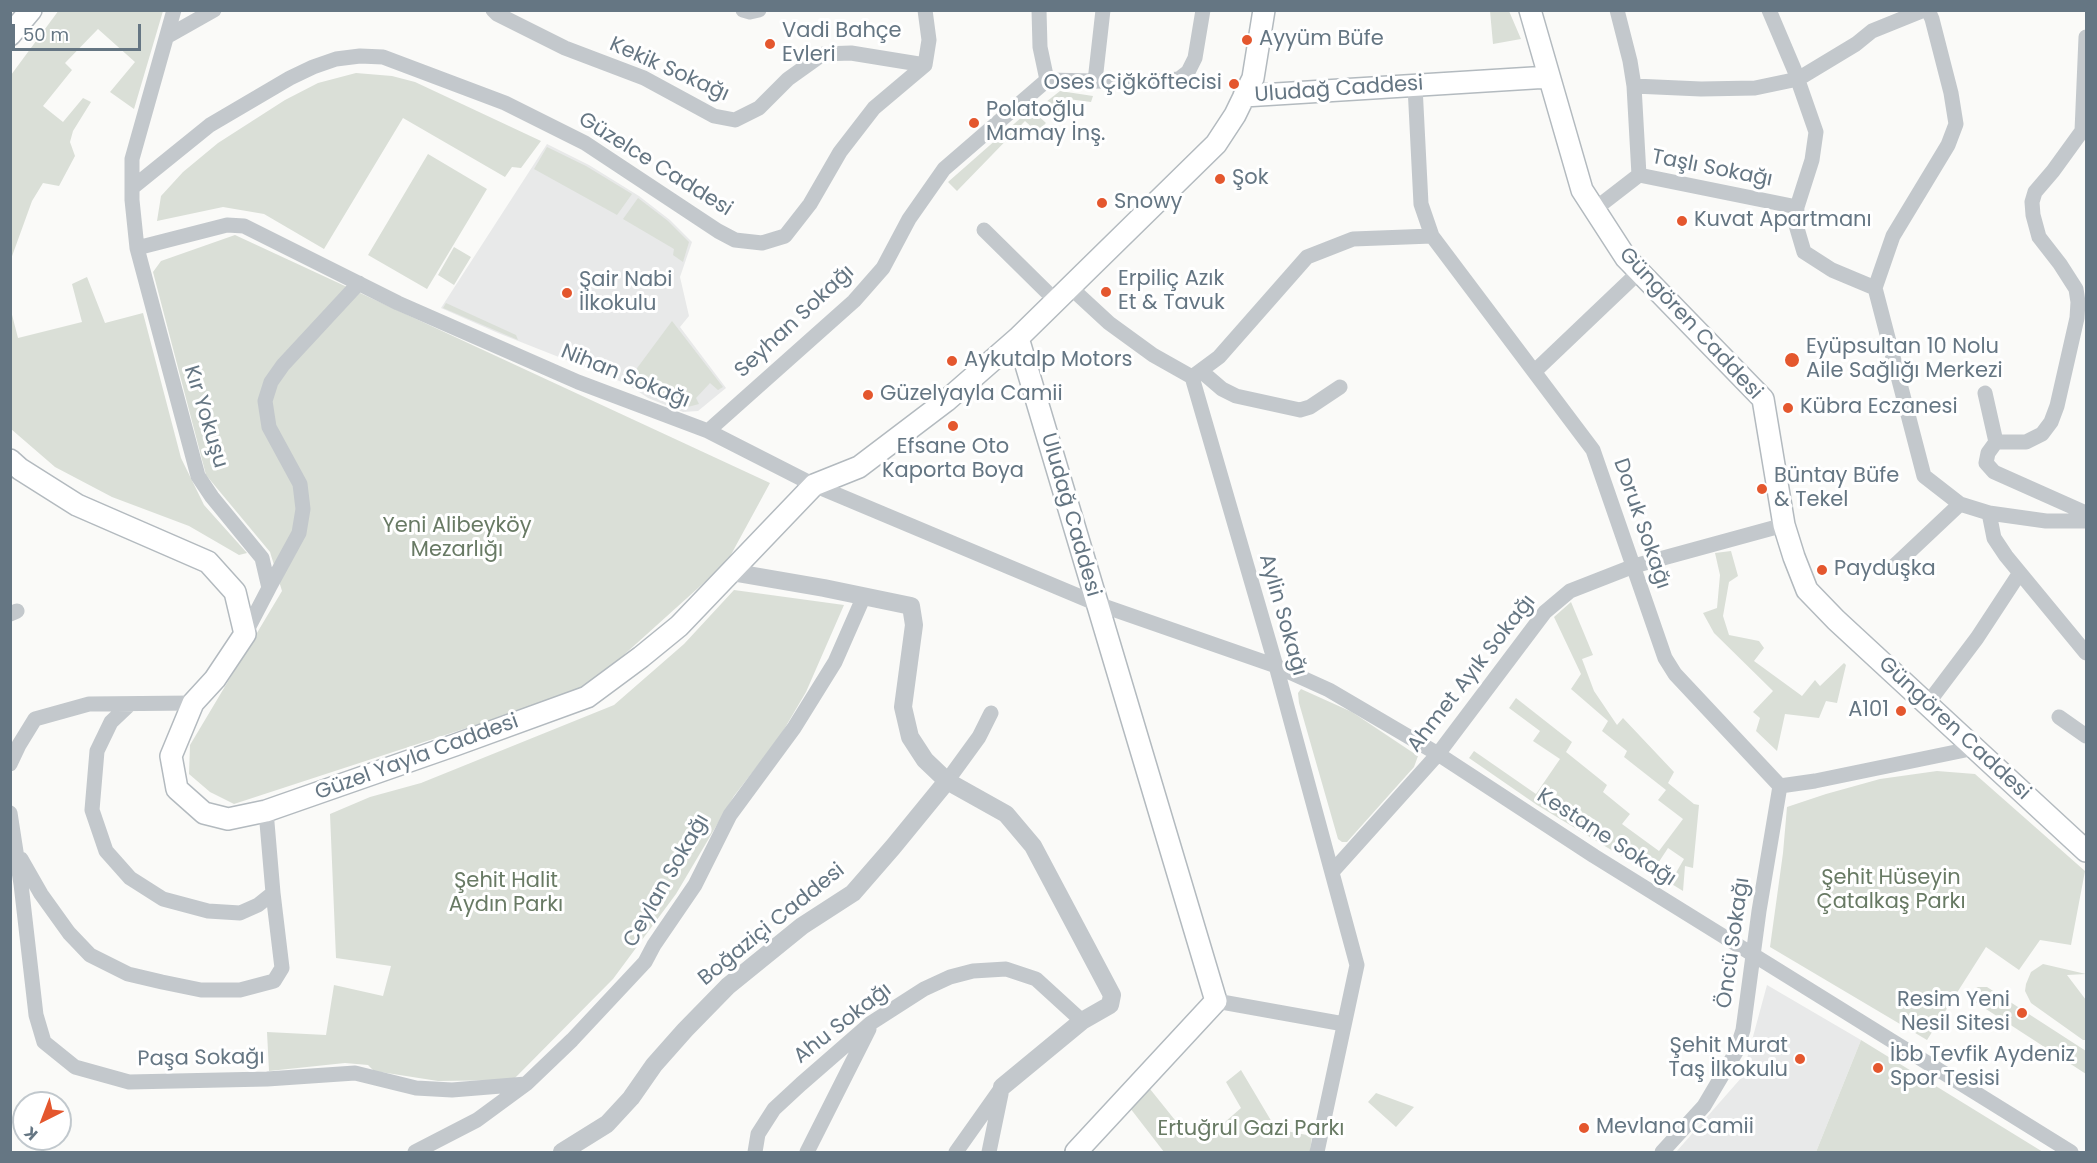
<!DOCTYPE html>
<meta charset="utf-8">
<style>
body{margin:0}
#map{position:relative;width:2097px;height:1163px;overflow:hidden;background:#fafaf8;font-family:Poppins,sans-serif}
canvas{display:block}
.frame{position:absolute;inset:0;border:12px solid #657683;pointer-events:none}
.north{position:absolute;left:12px;top:1091px;width:60px;height:60px;box-sizing:border-box;background:#fff;border:2px solid #c1c8cd;border-radius:50%;rotate:222deg;font-size:16px;font-weight:700;line-height:24px;text-align:center;color:#657683}
.north::after{content:'';display:block;margin:auto;width:21px;height:27px;background:#e4572e;clip-path:polygon(50% 0,100% 100%,50% 72%,0 100%)}
.scale{position:absolute;left:12px;top:24px;width:129px;height:27px;box-sizing:border-box;border:3px solid #657683;border-top:0;padding-left:8px;font-size:18px;line-height:21px;white-space:nowrap;color:#657683;-webkit-text-stroke:4px #fff;paint-order:stroke}
</style>
<div id="map">
<canvas width="2097" height="1163"></canvas>
<div class="frame"></div>
<div class="north">K</div>
<div class="scale">50 m</div>
</div>
<script>
const ctx = document.querySelector('canvas').getContext('2d');
ctx.lineJoin = 'round';
function fill(path, color) {
  ctx.fillStyle = color;
  ctx.fill(path, 'evenodd');
}
function poly(rows) {
  const path = new Path2D();
  for (const r of rows) {
    path.moveTo(r[0], r[1]);
    for (let i = 2; i < r.length; i += 2) path.lineTo(r[i], r[i + 1]);
  }
  return path;
}
function stroke(path, color, width, dash) {
  ctx.strokeStyle = color;
  ctx.lineWidth = width;
  ctx.lineCap = dash ? 'butt' : 'round';
  ctx.setLineDash(dash || []);
  ctx.stroke(path);
}
function drawText(font, color, halo, rows, align = 'center') {
  ctx.font = font + ' Poppins,sans-serif';
  ctx.lineWidth = 6;
  ctx.setLineDash([]);
  ctx.textBaseline = 'middle';
  ctx.strokeStyle = halo;
  ctx.fillStyle = color;
  for (const [text, x, y, turn = 0] of rows) {
    ctx.save();
    ctx.translate(x, y);
    ctx.rotate((+turn || 0) * Math.PI / 180);
    ctx.textAlign = isNaN(turn) ? turn : align;
    if (halo) ctx.strokeText(text, 0, 0);
    ctx.fillText(text, 0, 0);
    ctx.restore();
  }
}
fill(poly([
 [547,144,589,165,639,196,670,220,692,242,680,277,689,316,680,327,726,388,698,411,683,412,648,398,627,384,498,333,441,308],
 [1767,985,1861,1040,1816,1152,1676,1152,1742,1077]
]), '#e8e9e9');
fill(poly([
 [59,10,163,11,134,109,110,92,135,62,98,29,65,63,72,70,43,106,63,122,83,98,91,102,73,131,70,142,75,156,59,186,43,183,32,201,11,259,11,75],
 [1490,11,1509,11,1521,39,1493,44],
 [356,73,392,76,415,82,541,141,521,168,512,167,505,177,403,118,324,249,264,214,223,207,157,221,161,196,183,172,218,143,285,100,318,83],
 [1060,91,1093,96,1091,102,1068,99,1057,112,1046,102],
 [1031,109,1046,123,1037,132,1025,121,957,191,948,182],
 [547,147,586,166,632,194,617,215,534,169],
 [428,154,487,189,427,289,368,255],
 [638,198,668,221,689,242,683,262,673,255,674,249,623,219],
 [235,235,770,483,727,562,586,689,234,804,210,792,189,774,190,745,282,591,270,552,206,475,153,272,161,261],
 [454,247,471,257,454,285,438,275],
 [87,277,105,323,143,313,181,458,204,505,247,553,239,555,189,526,112,497,55,467,11,429,10,307,18,338,82,322,72,284],
 [446,303,516,335,518,340,443,308],
 [672,321,723,387,718,390,710,383,696,398,699,404,684,408,648,394,629,379],
 [1731,551,1738,576,1729,582,1723,616,1729,635,1759,641,1764,648,1754,661,1802,696,1815,680,1820,686,1844,663,1846,665,1837,703,1826,701,1819,718,1785,714,1777,751,1756,731,1760,718,1753,712,1773,691,1714,633,1703,613,1717,608,1720,575,1715,553],
 [734,590,844,605,806,692,779,738,734,796,676,894,613,979,513,1080,438,1081,374,1071,368,1065,345,1063,269,1071,267,1032,326,1035,334,985,383,996,391,966,336,958,330,814,370,797,421,783,614,705,684,644],
 [1571,602,1593,655,1582,659,1594,691,1617,725,1623,718,1674,772,1668,783,1694,804,1699,805,1693,868,1685,866,1683,891,1670,883,1684,859,1668,848,1651,874,1537,805,1469,758,1474,751,1536,794,1560,759,1533,741,1540,731,1509,708,1516,698,1572,742,1566,752,1607,785,1603,792,1630,814,1622,824,1659,851,1683,819,1658,800,1666,790,1624,757,1627,751,1602,731,1608,721,1571,689,1581,674,1554,617],
 [1301,689,1352,712,1418,756,1414,767,1347,842,1342,842,1338,839,1299,703,1298,693],
 [1937,771,1975,774,2085,871,2071,945,2040,940,2019,970,1986,947,1927,1040,1770,947,1783,853,1787,807,1826,794,1880,779],
 [2043,964,2086,974,2067,975,2086,1000,2086,1040,2083,1040,2031,1003,2025,991,2026,984,2031,972],
 [1978,987,1987,987,2086,1051,2086,1074,1969,998,1973,990],
 [1861,1040,2043,1152,1816,1152],
 [1241,1070,1276,1129,1312,1136,1310,1152,1164,1152,1130,1108,1150,1089,1187,1135,1208,1118,1217,1129,1241,1108,1226,1082],
 [1376,1093,1414,1107,1396,1127,1368,1102]
]), '#dadfd7');
const secondary = poly([
 [1530,10,1582,190,1626,258,1763,399,1784,525,1794,557,1807,590,1836,620,2086,851],
 [10,35,31,10],
 [1244,96,1549,77],
 [1018,338,1216,1001,1076,1152],
 [10,460,20,469,77,505,208,562,235,592,245,634,215,679,193,703,171,756,177,789,204,813,228,819,266,811,455,745,587,697,641,657,679,626,814,485,859,467,946,401,1018,338,1216,144,1235,115,1253,78,1264,10]
]);
stroke(secondary, '#b3babf', 24);
stroke(poly([
 [174,10,132,159,132,200,137,248,198,476,212,497,262,558,269,588,245,634],
 [493,10,497,14,565,48,644,78,714,116,735,120,759,108,788,79,823,54,851,53,925,65],
 [743,10,750,12,759,10],
 [1039,10,1040,47,1047,80,1142,82,1179,79,1188,72,1195,58,1203,10],
 [1617,10,1630,61,1634,86,1639,175],
 [1769,10,1794,69,1816,132,1812,160,1797,207,1796,225,1804,252,1832,270,1875,288],
 [1928,10,1932,19,1951,93,1956,124,1948,145,1893,236,1875,288,1924,476,1960,504,1989,513,2046,521,2086,521],
 [168,36,214,10],
 [2086,37,2082,131,2053,171,2035,192,2032,202,2033,215,2039,237,2060,264,2076,289,2078,302,2077,318,2057,406,2051,422,2042,434,2026,442,1996,442,1988,453,1986,463,1994,472,2086,513],
 [1095,81,1103,10],
 [1415,86,1421,204,1432,236,1593,450,1665,658,1675,674,1780,786,1815,781,1975,748],
 [1634,86,1701,89,1755,88,1798,79,1856,44,1872,31,1924,10],
 [132,188,210,125,290,78,313,67,336,59,360,56,383,57,505,103,585,143,718,231,735,240,762,243,785,236,810,204,840,152,874,108,925,65,929,40,925,10],
 [1595,209,1639,175,1797,207],
 [984,230,1056,301],
 [137,248,227,225,244,226,398,303,578,382,708,431,814,485,1095,603,1276,666,1329,690,1438,754,1594,856,2071,1152],
 [1070,287,1109,323,1153,355,1192,377],
 [1201,371,1222,389,1236,396,1300,410,1310,407,1340,387],
 [1535,371,1640,271],
 [1192,377,1276,666,1357,965,1317,1152],
 [1192,377,1219,357,1307,257,1353,239,1432,236],
 [1985,393,1996,442],
 [708,431,854,301,883,268,909,219,944,169,1047,80],
 [1989,513,1994,538,2006,556,2086,653],
 [1891,569,1960,504],
 [269,588,299,533,303,509,300,484,269,427,265,401,271,382,283,365,359,283],
 [10,614,17,611],
 [1928,703,1977,638,2019,574],
 [130,704,111,722,97,751,92,810,106,851,130,878,163,899,208,911,240,913,258,905,273,893],
 [2059,717,2086,736],
 [10,764,19,745,35,719,89,704,193,703],
 [947,781,979,737,991,713],
 [10,813,21,884,36,1015,44,1042,75,1067,129,1082,267,1079,355,1073,416,1088,452,1090,526,1084],
 [21,859,41,894,69,933,90,955,128,974,162,982,201,990,240,990,274,981,282,968,273,893,266,811],
 [1332,872,1438,754,1545,612,1570,591,1634,566,1784,525],
 [1216,1001,1344,1024],
 [415,1152,477,1120,526,1084,572,1040,645,962,654,945,695,885,730,815,794,728,835,662,864,596],
 [755,1152,758,1134,774,1109,801,1084,871,1023,924,989,950,977,973,971,1006,969,1036,979,1082,1021],
 [807,1152,869,1029],
 [956,1152,1002,1087],
 [989,1152,1001,1094],
 [1662,1152,1704,1106,1736,1052,1743,1030,1759,911,1780,786]
]), '#c3c8cc', 15);
stroke(poly([
 [731,572,824,588,911,606,914,625,903,707,910,737,925,760,947,781,1006,814,1033,846,1112,995,1110,1005,1082,1021,1002,1087],
 [562,1152,607,1124,631,1098,654,1065,685,1030,728,986,802,926,853,893,893,847,947,781]
]), '#c3c8cc', 18);
stroke(secondary, '#fff', 21);
for (const [x, y, r, color] of [
 [1247,40,6,"#e4572e"],
 [770,44,6,"#e4572e"],
 [1234,84,6,"#e4572e"],
 [974,123,6,"#e4572e"],
 [1220,179,6,"#e4572e"],
 [1102,203,6,"#e4572e"],
 [1682,221,6,"#e4572e"],
 [1106,292,6,"#e4572e"],
 [567,293,6,"#e4572e"],
 [1792,360,8,"#e4572e"],
 [952,361,6,"#e4572e"],
 [868,395,6,"#e4572e"],
 [1788,408,6,"#e4572e"],
 [953,426,6,"#e4572e"],
 [1762,489,6,"#e4572e"],
 [1822,570,6,"#e4572e"],
 [1901,711,6,"#e4572e"],
 [2022,1013,6,"#e4572e"],
 [1800,1059,6,"#e4572e"],
 [1878,1068,6,"#e4572e"],
 [1584,1128,6,"#e4572e"]
]) {
  const dot = new Path2D();
  dot.arc(x, y, r, 0, 2 * Math.PI);
  ctx.fillStyle = color;
  ctx.fill(dot);
  stroke(dot, '#fff', 2);
}
drawText('21px', '#657683', '#fff', [
 ["Vadi Bahçe",782,32],
 ["Evleri",782,56],
 ["Ayyüm Büfe",1259,40],
 ["Oses Çiğköftecisi",1222,84,"right"],
 ["Polatoğlu",986,111],
 ["Mamay İnş.",986,135],
 ["Şok",1232,179],
 ["Snowy",1114,203],
 ["Kuvat Apartmanı",1694,221],
 ["Erpiliç Azık",1118,280],
 ["Et & Tavuk",1118,304],
 ["Şair Nabi",579,281],
 ["İlkokulu",579,305],
 ["Eyüpsultan 10 Nolu",1806,348],
 ["Aile Sağlığı Merkezi",1806,372],
 ["Aykutalp Motors",964,361],
 ["Güzelyayla Camii",880,395],
 ["Kübra Eczanesi",1800,408],
 ["Efsane Oto",953,448,"center"],
 ["Kaporta Boya",953,472,"center"],
 ["Büntay Büfe",1774,477],
 ["& Tekel",1774,501],
 ["Payduşka",1834,570],
 ["A101",1889,711,"right"],
 ["Resim Yeni",2010,1001,"right"],
 ["Nesil Sitesi",2010,1025,"right"],
 ["Şehit Murat",1788,1047,"right"],
 ["Taş İlkokulu",1788,1071,"right"],
 ["İbb Tevfik Aydeniz",1890,1056],
 ["Spor Tesisi",1890,1080],
 ["Mevlana Camii",1596,1128]
], 'left');
drawText('21px', '#657683', '#fff', [
 ["Kekik Sokağı",669,70,24],
 ["Uludağ Caddesi",1339,90,-4],
 ["Güzelce Caddesi",655,165,32],
 ["Taşlı Sokağı",1712,169,11],
 ["Seyhan Sokağı",795,322,-43],
 ["Güngören Caddesi",1690,324,47],
 ["Nihan Sokağı",625,377,22],
 ["Kır Yokuşu",205,417,73],
 ["Uludağ Caddesi",1070,515,74],
 ["Doruk Sokağı",1641,524,71],
 ["Aylin Sokağı",1282,615,74],
 ["Ahmet Ayık Sokağı",1472,674,-52],
 ["Güngören Caddesi",1954,729,43],
 ["Güzel Yayla Caddesi",417,758,-20],
 ["Kestane Sokağı",1606,838,33],
 ["Ceylan Sokağı",667,881,-60],
 ["Boğaziçi Caddesi",772,925,-39],
 ["Öncü Sokağı",1734,943,-82],
 ["Ahu Sokağı",843,1024,-38],
 ["Paşa Sokağı",201,1059,-1]
]);
drawText('21px', '#687a64', '#fff', [
 ["Yeni Alibeyköy",457,527],
 ["Mezarlığı",457,551],
 ["Şehit Hüseyin",1891,879],
 ["Çatalkaş Parkı",1891,903],
 ["Şehit Halit",506,882],
 ["Aydın Parkı",506,906],
 ["Ertuğrul Gazi Parkı",1251,1130]
]);
</script>
